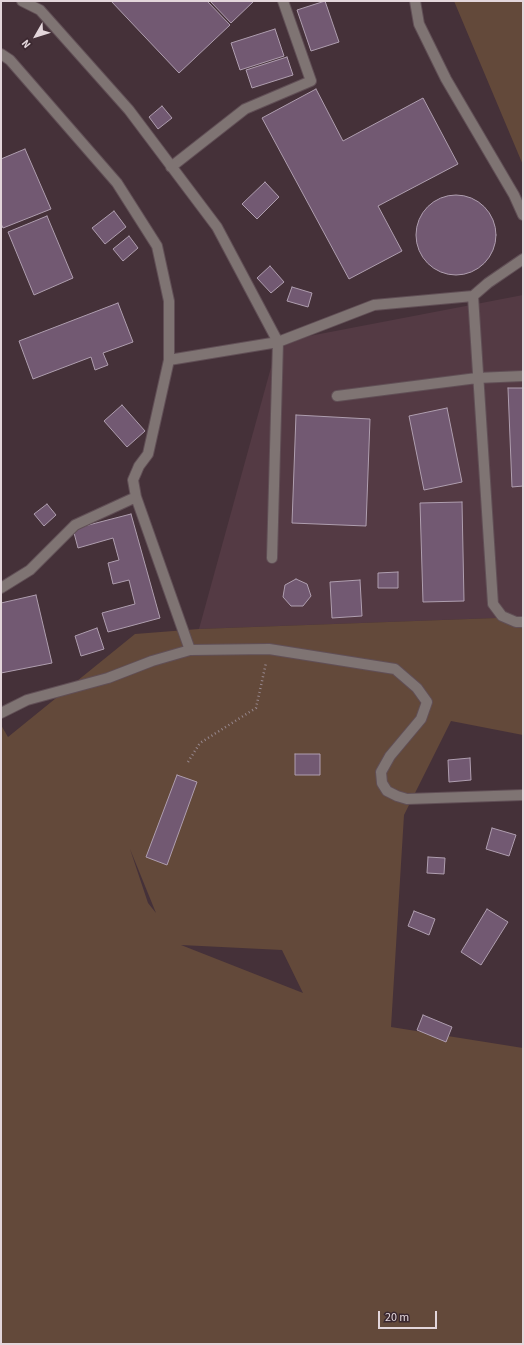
<!DOCTYPE html>
<style>
body{margin:0}
#map{position:relative;width:524px;height:1345px;overflow:hidden;background:#453139;font-family:"Source Sans 3",sans-serif}
canvas{display:block}
.frame{position:absolute;inset:0;border:2px solid #e3d6db;pointer-events:none}
.north{position:absolute;left:16px;top:16px;width:40px;height:40px;-webkit-text-stroke:3px #3a272f;paint-order:stroke;rotate:231deg;font-size:11px;font-weight:700;line-height:16px;text-align:center;color:#e3d6db}
.north::after{content:'';display:block;margin:auto;width:14px;height:18px;background:#e3d6db;clip-path:polygon(50% 0,100% 100%,50% 72%,0 100%)}
.scale{position:absolute;left:378px;top:1311px;width:59px;height:18px;box-sizing:border-box;border:2px solid #e3d6db;border-top:0;padding-left:5px;font-size:12px;line-height:14px;white-space:nowrap;color:#e3d6db;-webkit-text-stroke:3px #3a272f;paint-order:stroke}
</style>
<div id="map">
<canvas width="524" height="1345"></canvas>
<div class="frame"></div>
<div class="north">N</div>
<div class="scale">20 m</div>
</div>
<script>
const ctx = document.querySelector('canvas').getContext('2d');
ctx.lineJoin = 'round';
function fill(path, color) {
  ctx.fillStyle = color;
  ctx.fill(path, 'evenodd');
}
function poly(rows) {
  const path = new Path2D();
  for (const r of rows) {
    if (r.length === 3) {
      path.moveTo(r[0] + r[2], r[1]);
      path.arc(r[0], r[1], r[2], 0, 2 * Math.PI);
      continue;
    }
    path.moveTo(r[0], r[1]);
    for (let i = 2; i < r.length; i += 2) path.lineTo(r[i], r[i + 1]);
  }
  return path;
}
function stroke(path, color, width, dash) {
  ctx.strokeStyle = color;
  ctx.lineWidth = width;
  ctx.lineCap = dash ? 'butt' : 'round';
  ctx.setLineDash(dash || []);
  ctx.stroke(path);
}
fill(poly([
 [523,295,523,617,199,629,278,342]
]), '#543a44');
fill(poly([
 [454,1,523,1,523,165],
 [523,617,523,735,451,721,404,815,391,1027,523,1048,523,1344,1,1344,1,725,8,737,135,634,199,629],
 [130,849,156,913,148,903],
 [181,945,282,950,303,993]
]), '#63493a');
const building = poly([
 [111,1,207,1,230,25,179,73,111,1],
 [210,1,254,1,231,23,210,1],
 [325,1,339,42,311,51,297,10,325,1],
 [275,29,284,56,240,70,231,43,275,29],
 [287,57,293,75,252,88,246,70,287,57],
 [316,89,343,141,423,98,458,164,378,206,402,251,349,279,262,118,316,89],
 [162,106,172,118,158,129,149,117,162,106],
 [25,149,51,209,3,228,1,224,1,159,25,149],
 [265,182,279,197,257,219,242,204,265,182],
 [456,235,40],
 [114,211,126,227,105,244,92,228,114,211],
 [47,216,73,278,34,295,8,232,47,216],
 [129,236,138,248,123,261,113,249,129,236],
 [270,266,284,282,271,293,257,278,270,266],
 [292,287,312,293,308,307,287,301,292,287],
 [118,303,133,342,103,353,108,365,95,370,91,357,33,379,19,341,118,303],
 [508,388,523,388,523,486,512,487,508,388],
 [122,405,145,431,127,447,104,421,122,405],
 [447,408,462,482,424,490,409,416,447,408],
 [296,415,370,419,366,526,292,523,296,415],
 [462,502,464,601,423,602,420,503,462,502],
 [47,504,56,515,44,526,34,514,47,504],
 [131,514,160,618,108,632,102,613,135,604,129,580,113,584,108,563,119,560,113,538,78,548,73,529,131,514],
 [398,572,398,588,378,588,378,573,398,572],
 [296,579,307,584,311,596,303,606,291,606,283,597,285,585,296,579],
 [360,580,362,616,332,618,330,582,360,580],
 [36,595,52,663,1,673,1,603,36,595],
 [97,628,104,649,81,656,75,636,97,628],
 [295,754,320,754,320,775,295,775,295,754],
 [470,758,471,780,449,782,448,760,470,758],
 [177,775,197,782,167,865,146,857,177,775],
 [492,828,516,835,509,856,486,849,492,828],
 [428,857,445,858,444,874,427,873,428,857],
 [487,909,508,922,481,965,461,952,487,909],
 [414,911,435,919,429,935,408,926,414,911],
 [423,1015,452,1027,446,1042,417,1030,423,1015]
]);
fill(building, '#725972');
stroke(building, '#af9eaf', 1);
const minor = poly([
 [22,1,40,10,129,110,217,227,278,342,272,558],
 [415,1,419,24,446,79,514,195,523,215],
 [1,54,10,60,117,183,157,246,169,301,169,360],
 [171,167,245,109,311,81,283,1],
 [473,296,488,283,523,259],
 [337,396,477,378,523,376],
 [136,497,133,480,139,466,148,454,169,360,278,342,374,305,473,296,493,604,502,616,516,622,523,622],
 [1,588,30,570,75,525,136,497,190,650],
 [1,713,27,700,108,678,152,661,190,650,269,649,395,669,417,688,427,702,421,719,390,756,381,772,382,783,387,791,397,796,407,799,523,795]
]);
stroke(minor, '#614f56', 12);
stroke(poly([
 [188,762,200,743,256,708,266,663]
]), '#97878d', 2.5, [1, 3]);
stroke(minor, '#7f7473', 10);
</script>
